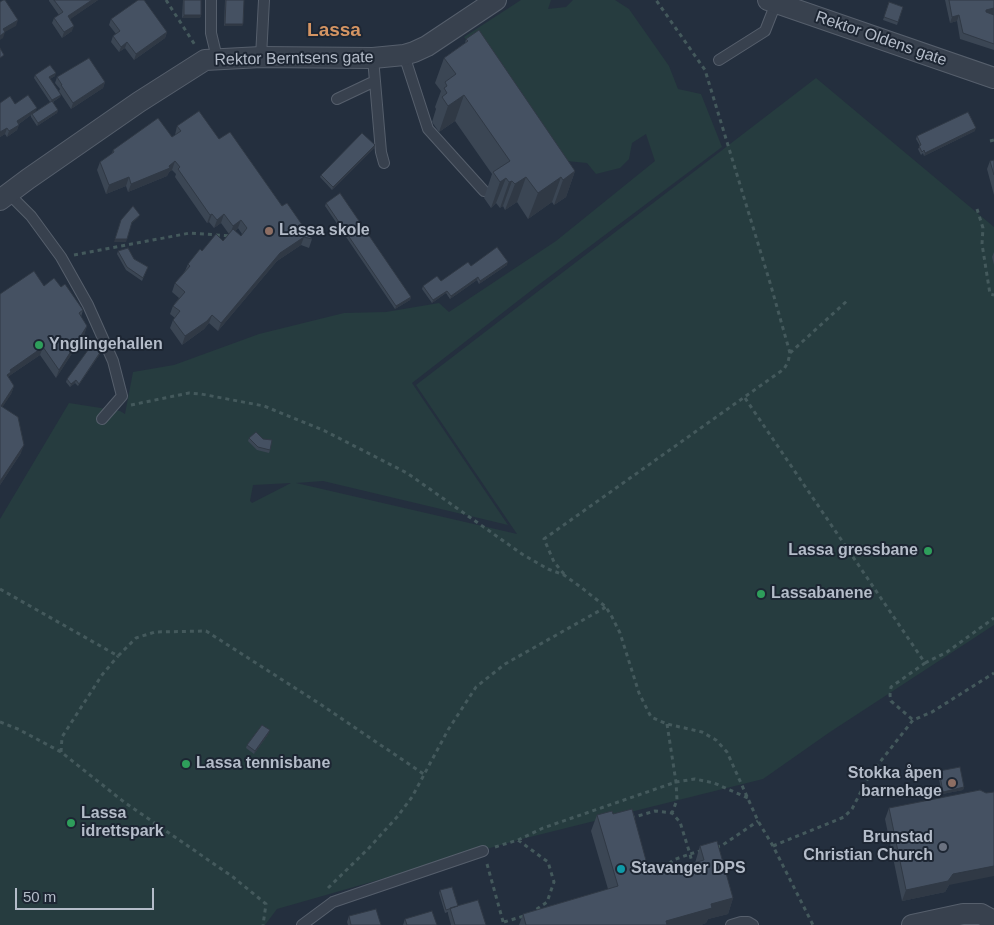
<!DOCTYPE html>
<meta charset="utf-8">
<style>
body{margin:0}
#map{position:relative;width:994px;height:925px;overflow:hidden;background:#242f3e;font-family:Arial,sans-serif}
canvas{display:block}
.scale{position:absolute;left:15px;top:888px;width:139px;height:22px;box-sizing:border-box;border:2px solid #b4bcc9;border-top:0;padding-left:6px;font-size:15px;line-height:18px;white-space:nowrap;color:#b4bcc9;-webkit-text-stroke:4px #1d2633;paint-order:stroke}
</style>
<div id="map">
<canvas width="994" height="925"></canvas>
<div class="scale">50 m</div>
</div>
<script>
const ctx = document.querySelector('canvas').getContext('2d');
ctx.lineJoin = 'round';
function fill(path, color) {
  ctx.fillStyle = color;
  ctx.fill(path, 'evenodd');
}
function poly(rows) {
  const path = new Path2D();
  for (const r of rows) {
    path.moveTo(r[0], r[1]);
    for (let i = 2; i < r.length; i += 2) path.lineTo(r[i], r[i + 1]);
  }
  return path;
}
function stroke(path, color, width, dash) {
  ctx.strokeStyle = color;
  ctx.lineWidth = width;
  ctx.lineCap = dash ? 'butt' : 'round';
  ctx.setLineDash(dash || []);
  ctx.stroke(path);
}
function drawText(font, color, halo, rows, align = 'center') {
  ctx.font = font + ' Arial,sans-serif';
  ctx.lineWidth = 4;
  ctx.setLineDash([]);
  ctx.textBaseline = 'middle';
  ctx.strokeStyle = halo;
  ctx.fillStyle = color;
  for (const [text, x, y, turn = 0] of rows) {
    ctx.save();
    ctx.translate(x, y);
    ctx.rotate((+turn || 0) * Math.PI / 180);
    ctx.textAlign = isNaN(turn) ? turn : align;
    if (halo) ctx.strokeText(text, 0, 0);
    ctx.fillText(text, 0, 0);
    ctx.restore();
  }
}
fill(poly([
 [521,0,551,0,548,9,566,7,573,0,615,0,629,9,669,66,678,89,701,94,722,147,537,286,412,383,508,525,323,481,296,483,517,534,416,385,816,78,994,227,994,625,830,732,763,779,518,840,277,909,265,925,0,925,0,519,69,403,120,411,125,414,133,372,174,365,259,334,344,313,386,312,439,303,449,312,556,241,655,161,646,134,632,143,629,159,620,168,596,174,587,163,566,161,548,150,464,37],
 [291,483,252,503,250,501,253,485]
]), '#263c3f');
const lane = poly([
 [211,0,211,33,217,58],
 [404,55,428,129,484,191],
 [261,57,264,0],
 [373,58,381,152,384,163],
 [719,60,765,31,776,3],
 [337,99,375,81],
 [9,194,31,216,61,257,88,305,113,361,122,396,102,419],
 [302,925,333,902,483,851],
 [731,925,741,922,748,922,753,925]
]);
const street = poly([
 [768,0,994,78],
 [0,200,28,179,139,102,205,60,261,57,373,58,404,55,414,52,427,46,496,0],
 [912,925,963,914,981,914,994,921]
]);
stroke(lane, '#565f6c', 12);
stroke(street, '#565f6c', 22);
stroke(poly([
 [166,0,195,45],
 [990,141,994,140],
 [977,209,983,228,982,244,990,294,994,295],
 [74,255,190,233,231,236],
 [790,353,848,300],
 [745,398,925,663,891,687,890,695,891,701,913,720],
 [131,405,189,393,201,394,264,406,325,431,407,473,522,554,548,569,564,575,582,588,606,607,612,617,620,633,639,693,651,717,667,724,702,732,716,740,727,752,758,821,773,846,813,925],
 [564,574,554,562,544,539,784,369,788,362,790,353,771,286,705,70,656,0],
 [0,589,118,656,136,638,155,632,206,631,320,704,425,775],
 [925,663,947,652,994,618],
 [0,722,18,729,61,752,124,802,233,877,266,904,263,925],
 [667,724,676,782,677,800,672,813],
 [61,752,62,737,102,675,118,656],
 [631,818,655,811,672,813,680,822,690,854,700,851],
 [518,840,548,862,554,882,547,902,534,911],
 [773,846,844,817,852,809,869,776,913,720,932,712,994,673],
 [495,847,518,840,543,828,676,782,695,779,714,783,748,798],
 [716,847,721,846,758,821],
 [487,864,504,925],
 [656,871,663,870,673,860,690,854,693,867],
 [328,888,368,849,397,817,412,797,448,730,476,687,505,664,606,607],
 [504,922,524,916]
]), '#44595c', 3, [4, 4]);
stroke(lane, '#38414e', 10);
stroke(street, '#38414e', 20);
fill(poly([
 [49,0,98,0,70,19,72,31,62,38,52,23,54,18,59,15,49,1],
 [183,0,201,0,201,15,200,18,182,18],
 [225,0,244,0,243,24,242,26,224,26],
 [945,0,994,0,994,14,992,14,994,15,994,50,960,39,957,21,950,23],
 [889,2,903,7,897,25,883,20],
 [111,19,167,32,165,38,134,60,125,48,119,52,111,42,113,36,116,34,109,25],
 [466,39,575,171,566,197,554,205,552,202,528,219,517,202,505,210,503,206,500,208,496,203,491,208,484,198,492,174,455,121,439,132,432,122,436,109,435,107,441,91,435,83,444,58,465,43],
 [35,75,55,76,50,79,61,95,60,97,53,102,58,110,57,113,37,126,31,117,31,115,19,124,17,130,7,137,5,134,0,137,0,103,15,104,35,112,50,102,34,78],
 [57,77,105,82,103,88,71,109,59,91,60,89,55,83],
 [177,126,219,139,312,239,309,248,301,245,277,261,218,331,209,323,204,329,182,345,170,328,173,320,175,318,170,314,173,306,179,298,172,292,175,283,185,271,188,264,202,251,223,241,229,234,221,223,214,228,209,222,207,223,175,177,176,174,172,170,169,172,167,176,128,192,126,186,106,194,97,170,100,162,112,154,113,150,172,137,175,135],
 [238,228,242,234,241,236,235,231],
 [975,131,924,156,923,153,921,155,918,149,920,146,916,139,917,136],
 [375,145,374,148,332,190,320,177,321,175],
 [994,159,994,195,987,169,990,161,994,160],
 [326,203,411,297,410,300,395,309,325,206],
 [118,251,134,259,148,267,142,281,126,270,117,254],
 [994,252,994,265,992,257],
 [507,265,479,284,477,280,450,299,446,293,432,303,422,289,423,286,441,281,471,266],
 [44,286,61,287,83,310,81,317,87,326,84,335,56,378,40,355,9,376,9,378,14,386,11,394,2,407,21,453,0,485,0,294],
 [102,351,78,386,75,383,70,387,66,382,67,379],
 [249,438,270,450,269,453,257,450,248,441],
 [269,733,254,754,246,748,247,745],
 [939,771,964,787,963,790,942,794,938,774],
 [889,808,949,885,945,892,902,901,885,819],
 [613,814,647,864,657,875,662,874,663,872,695,863,700,846,733,898,728,914,708,919,706,923,701,925,519,925,523,914,608,889,591,831,597,815],
 [440,890,458,906,486,925,451,925,448,914,448,912,445,913,439,893],
 [349,916,381,925,348,925,347,922],
 [405,919,437,925,403,925]
]), '#3b4654');
fill(poly([
 [92,0,98,0,66,22,68,16],
 [994,8,994,14,984,16,986,10],
 [184,15,201,15,200,18,182,18],
 [959,15,957,21,950,23,952,17],
 [18,20,16,26,5,32,3,38,0,40,0,36,3,29],
 [225,24,243,24,242,26,224,26],
 [74,26,72,31,62,38,64,32],
 [167,32,165,38,134,60,136,54],
 [127,42,125,48,119,52,121,47],
 [56,73,55,76,48,80,49,77],
 [105,82,103,88,71,109,73,103],
 [61,95,60,97,51,103,52,100],
 [464,95,455,121,439,132,448,106],
 [37,108,35,113,32,114,31,115,15,127,17,121],
 [58,110,57,113,37,126,38,123],
 [19,125,17,130,7,137,9,131],
 [7,128,5,134,0,137,0,132],
 [976,128,975,131,924,156,925,153],
 [375,145,374,148,332,190,333,187],
 [175,161,172,170,169,172,167,176,128,192,131,184,169,166],
 [575,171,566,197,554,205,563,180],
 [129,177,126,186,106,194,109,185],
 [526,177,517,202,505,210,515,184],
 [561,177,552,202,528,219,538,193],
 [506,178,496,203,491,208,500,182],
 [512,181,503,206,500,208,509,182],
 [212,214,209,222,207,223,210,215],
 [224,214,221,223,214,228,217,220],
 [140,215,138,218,131,224,132,222],
 [241,220,238,228,230,235,233,226],
 [304,237,301,245,277,261,218,331,221,323,280,253],
 [115,239,127,239,126,242,114,242],
 [508,262,507,265,479,284,480,281],
 [478,277,477,280,450,299,451,296],
 [447,291,446,293,432,303,433,300],
 [411,297,410,300,395,309,396,306],
 [212,315,209,323,204,329,182,345,185,336],
 [87,326,84,335,56,378,59,370],
 [43,347,40,355,9,376,8,380,7,375,10,370],
 [103,348,102,351,78,386,79,384],
 [76,380,75,383,70,387,71,384],
 [14,386,11,394,0,411,1,406],
 [24,445,21,453,0,485,0,481],
 [270,730,269,733,254,754,255,751],
 [964,787,963,790,942,794,943,792],
 [994,866,994,876,949,885,945,892,902,901,906,890,953,874],
 [733,898,728,914,708,919,706,923,701,925,665,925,666,921,711,904]
]), '#303945');
const building = poly([
 [3,0,5,0,18,20,3,29,5,32,0,36,0,2,3,0],
 [54,0,92,0,68,16,74,26,64,32,54,18,63,12,54,0],
 [138,0,144,0,167,32,136,54,127,42,121,47,113,36,120,31,111,19,138,0],
 [184,0,201,0,201,15,184,15,184,0],
 [226,0,244,0,243,24,225,24,226,0],
 [949,0,994,0,994,8,986,10,986,12,994,15,994,44,963,33,959,15,952,17,949,0],
 [889,2,903,7,898,22,884,17,889,2],
 [479,30,575,171,563,180,561,177,538,193,526,177,515,184,512,181,509,182,506,178,500,182,493,172,510,161,464,95,448,106,442,97,447,93,444,88,447,86,445,82,456,74,444,58,468,41,466,39,479,30],
 [0,48,4,55,0,58,0,48],
 [89,58,105,82,73,103,61,85,62,85,57,77,89,58],
 [50,65,56,73,49,77,61,95,52,100,35,75,50,65],
 [28,95,37,108,17,121,19,125,9,131,7,128,0,132,0,103,10,96,15,104,28,95],
 [52,101,58,110,38,123,32,114,52,101],
 [199,111,219,139,230,132,282,206,287,203,312,239,304,237,280,253,221,323,212,315,207,321,185,336,173,320,180,311,173,306,185,292,175,283,190,266,188,264,200,249,202,251,216,234,223,241,233,229,241,236,247,228,241,220,233,226,224,214,217,220,212,214,210,215,178,169,180,167,175,161,169,166,170,168,131,184,129,177,109,185,100,162,114,152,113,150,158,118,172,137,181,131,177,126,199,111],
 [968,112,976,128,925,153,924,150,922,152,919,146,921,145,917,136,968,112],
 [362,133,375,145,333,187,321,175,362,133],
 [994,160,994,175,990,161,994,160],
 [340,193,411,297,396,306,326,203,340,193],
 [133,206,140,215,132,222,127,239,115,239,121,220,133,206],
 [497,247,508,262,480,281,478,277,451,296,447,291,433,300,423,286,437,276,441,281,468,262,471,266,497,247],
 [128,248,134,259,148,267,143,278,127,267,118,251,128,248],
 [34,271,44,286,54,278,61,287,65,284,83,310,79,313,87,326,59,370,43,347,10,370,11,372,7,375,14,386,1,406,18,417,24,445,0,481,0,294,34,271],
 [96,339,103,348,79,384,76,380,71,384,67,379,96,339],
 [256,432,263,439,272,440,270,450,258,447,249,438,256,432],
 [262,725,270,730,255,751,247,745,262,725],
 [960,767,964,787,943,792,939,771,960,767],
 [980,790,986,793,994,792,994,866,953,874,948,881,906,890,889,808,980,790],
 [632,809,647,864,653,862,657,875,663,873,663,872,704,860,700,846,717,841,733,898,711,904,712,908,666,921,667,925,526,925,523,914,618,886,597,815,612,811,613,814,632,809],
 [452,887,458,906,446,910,440,890,452,887],
 [478,900,486,925,455,925,450,908,478,900],
 [376,909,381,925,351,925,349,916,376,909],
 [432,911,437,925,407,925,405,919,432,911]
]);
fill(building, '#455162');
stroke(building, '#303945', 1);
for (const [x, y, r, color] of [
 [269,231,5,"#8d6e63"],
 [39,345,5,"#2e9e5b"],
 [928,551,5,"#2e9e5b"],
 [761,594,5,"#2e9e5b"],
 [186,764,5,"#2e9e5b"],
 [952,783,5,"#8d6e63"],
 [71,823,5,"#2e9e5b"],
 [943,847,5,"#6b7280"],
 [621,869,5,"#0f9aa8"]
]) {
  const dot = new Path2D();
  dot.arc(x, y, r, 0, 2 * Math.PI);
  ctx.fillStyle = color;
  ctx.fill(dot);
  stroke(dot, '#1d2633', 2);
}
drawText('16px', '#b4bcc9', '#1d2633', [
 ["Rektor Oldens gate",881,39,19],
 ["Rektor Berntsens gate",294,59,-1]
]);
drawText('bold 16px', '#b4bcc9', '#1d2633', [
 ["Lassa skole",279,231],
 ["Ynglingehallen",49,345],
 ["Lassa gressbane",918,551,"right"],
 ["Lassabanene",771,594],
 ["Lassa tennisbane",196,764],
 ["Stokka åpen",942,774,"right"],
 ["barnehage",942,792,"right"],
 ["Lassa",81,814],
 ["idrettspark",81,832],
 ["Brunstad",933,838,"right"],
 ["Christian Church",933,856,"right"],
 ["Stavanger DPS",631,869]
], 'left');
drawText('bold 19px', '#d59563', '#1d2633', [
 ["Lassa",334,31]
]);
</script>
